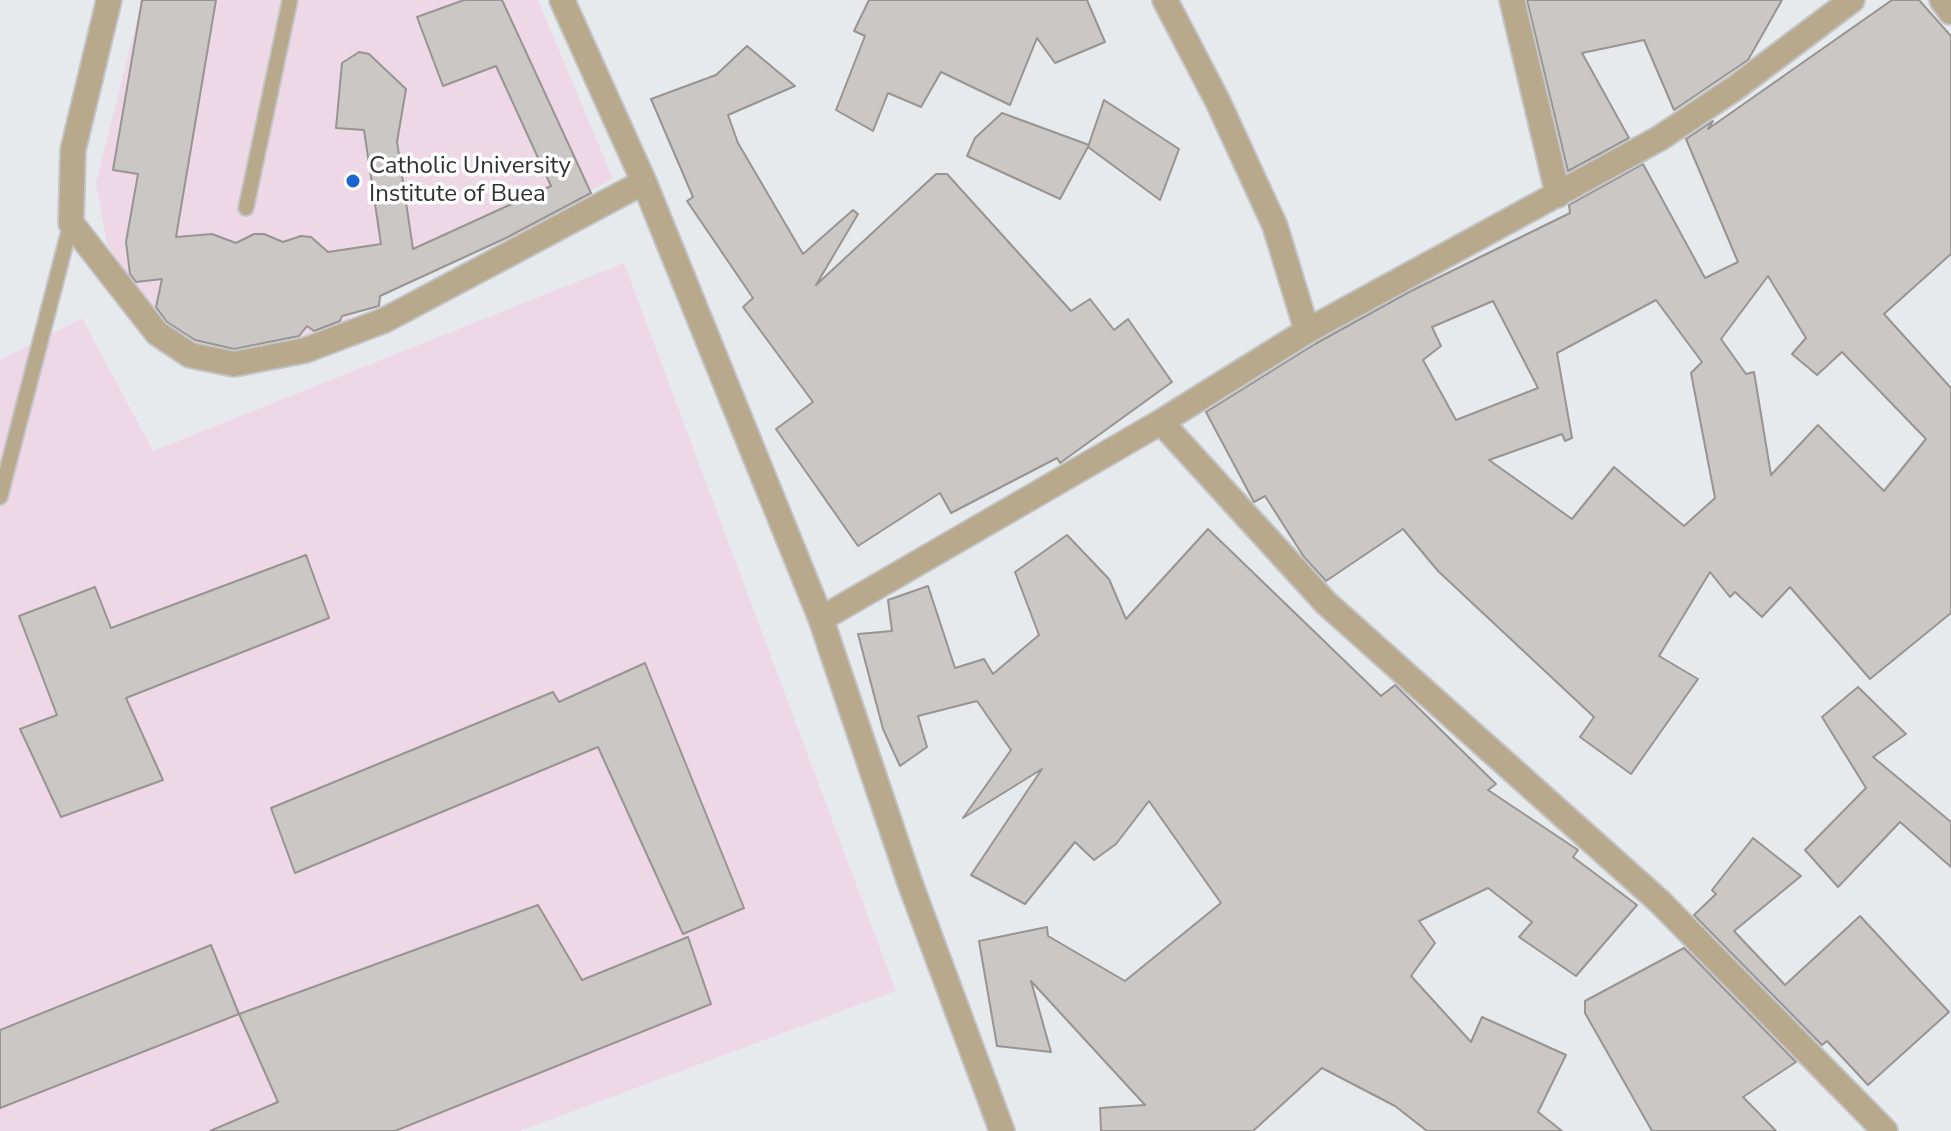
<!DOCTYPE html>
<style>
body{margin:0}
canvas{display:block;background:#e7eaed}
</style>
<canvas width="1951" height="1131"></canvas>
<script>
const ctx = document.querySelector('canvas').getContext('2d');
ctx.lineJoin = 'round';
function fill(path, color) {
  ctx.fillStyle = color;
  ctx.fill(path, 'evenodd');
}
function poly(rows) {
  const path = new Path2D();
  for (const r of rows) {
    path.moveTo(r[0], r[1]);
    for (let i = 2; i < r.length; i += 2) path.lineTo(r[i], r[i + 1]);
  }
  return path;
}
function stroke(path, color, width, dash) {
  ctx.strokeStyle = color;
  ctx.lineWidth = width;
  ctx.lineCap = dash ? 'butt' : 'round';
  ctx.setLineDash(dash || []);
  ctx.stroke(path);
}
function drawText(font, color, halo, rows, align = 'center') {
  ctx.font = font + ' "Nunito Sans",sans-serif';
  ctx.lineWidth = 7;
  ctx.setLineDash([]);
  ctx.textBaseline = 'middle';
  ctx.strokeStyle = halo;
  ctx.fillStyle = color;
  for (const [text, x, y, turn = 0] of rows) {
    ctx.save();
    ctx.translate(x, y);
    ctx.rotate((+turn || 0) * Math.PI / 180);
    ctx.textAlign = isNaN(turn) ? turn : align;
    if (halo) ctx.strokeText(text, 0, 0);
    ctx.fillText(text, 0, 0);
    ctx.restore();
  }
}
fill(poly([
 [142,0,538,0,613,179,389,292,322,336,221,358,205,334,167,335,107,244,96,183],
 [624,263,896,991,520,1131,0,1131,0,360,82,318,153,451]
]), '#eed8e6');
const building = poly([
 [142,0,216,0,176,237,212,234,236,243,254,234,264,234,283,242,301,236,311,237,328,252,381,244,364,130,336,128,342,63,359,52,369,54,406,89,397,142,413,249,551,186,496,66,443,86,417,17,464,0,502,0,591,193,506,238,380,296,379,306,342,316,340,321,314,331,307,326,299,336,234,349,195,340,167,322,156,307,162,279,136,282,130,274,126,242,138,174,113,170,142,0],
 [869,0,1087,0,1105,42,1055,63,1037,38,1010,105,941,72,921,107,888,93,873,131,836,110,865,36,854,31,869,0],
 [1527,0,1782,0,1748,60,1674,110,1644,40,1582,53,1629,138,1568,171,1527,0],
 [1892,0,1919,0,1951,36,1951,254,1884,314,1951,388,1951,613,1870,679,1790,587,1762,617,1735,592,1730,597,1710,572,1659,656,1698,679,1631,774,1580,737,1594,717,1438,571,1403,529,1326,581,1304,557,1265,496,1254,502,1206,412,1315,344,1409,292,1570,213,1569,205,1643,164,1705,278,1738,262,1686,139,1713,121,1708,129,1892,0],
 [1768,276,1806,338,1792,354,1817,375,1842,352,1926,439,1884,491,1818,425,1771,475,1754,372,1746,374,1721,339,1768,276],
 [1656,300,1702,362,1691,373,1715,498,1684,526,1614,467,1572,519,1489,460,1562,434,1565,441,1572,438,1557,353,1656,300],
 [1493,301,1538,388,1456,420,1423,360,1441,346,1432,327,1493,301],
 [747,46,795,86,728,115,738,143,803,254,853,210,858,214,816,285,936,174,947,174,1071,311,1090,299,1114,330,1128,319,1172,382,1060,463,1057,458,951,513,940,493,858,546,776,429,813,402,743,307,753,298,687,201,693,197,651,99,716,75,747,46],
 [1104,100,1179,149,1160,200,1088,147,1104,100],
 [1002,113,1089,145,1060,199,967,156,975,138,1002,113],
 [1208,529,1381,696,1395,685,1496,784,1488,790,1578,850,1573,857,1637,905,1576,976,1519,937,1532,922,1488,888,1419,921,1435,943,1411,976,1471,1042,1482,1017,1566,1055,1538,1112,1562,1131,1427,1131,1395,1106,1322,1068,1253,1131,1101,1131,1100,1108,1145,1105,1031,981,1051,1052,997,1046,979,941,1047,927,1048,936,1125,981,1221,903,1149,801,1116,844,1094,860,1075,842,1025,904,971,875,1042,769,963,818,1011,750,977,701,918,716,927,747,900,766,883,729,858,634,892,631,888,600,928,586,955,668,984,659,993,674,1039,635,1015,572,1067,535,1109,579,1126,619,1208,529],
 [306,555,329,618,126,698,163,780,61,817,20,729,57,715,19,616,95,587,111,628,306,555],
 [645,663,744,908,683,934,598,747,295,873,271,808,553,692,559,702,645,663],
 [1858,687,1906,734,1873,757,1951,822,1951,867,1900,822,1838,887,1805,850,1866,788,1822,717,1858,687],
 [1753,838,1801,876,1734,931,1785,985,1860,916,1949,1012,1868,1085,1827,1041,1822,1045,1694,915,1716,894,1712,890,1753,838],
 [538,905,582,980,688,937,711,1004,395,1131,210,1131,278,1102,239,1014,538,905],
 [211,945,239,1014,0,1108,0,1030,211,945],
 [1684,948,1796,1062,1743,1097,1776,1131,1652,1131,1585,1013,1585,1001,1684,948]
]);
fill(building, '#cac7c4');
stroke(building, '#979492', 2);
const lane = poly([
 [246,208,290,0],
 [0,497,71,223]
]);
const street = poly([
 [109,0,73,150,71,223,157,333,190,355,234,364,306,350,385,320,644,182],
 [562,0,644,182,821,619,910,883,1002,1131],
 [1165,0,1218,102,1275,226,1307,331],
 [1512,0,1558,195],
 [1942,0,1951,12],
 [1161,422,1326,603,1660,902,1885,1131],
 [821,619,1161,422,1307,331,1660,138,1735,88,1852,0]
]);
stroke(lane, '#c3c5c8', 18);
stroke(street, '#c3c5c8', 28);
stroke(lane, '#b8a98c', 14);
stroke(street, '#b8a98c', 24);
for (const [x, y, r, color] of [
 [353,181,8,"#1b65d0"]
]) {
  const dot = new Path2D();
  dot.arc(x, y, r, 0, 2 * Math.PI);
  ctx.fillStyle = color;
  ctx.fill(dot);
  stroke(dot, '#fff', 3);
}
drawText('24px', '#313233', '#fff', [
 ["Catholic University",369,167],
 ["Institute of Buea",369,195]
], 'left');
</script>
